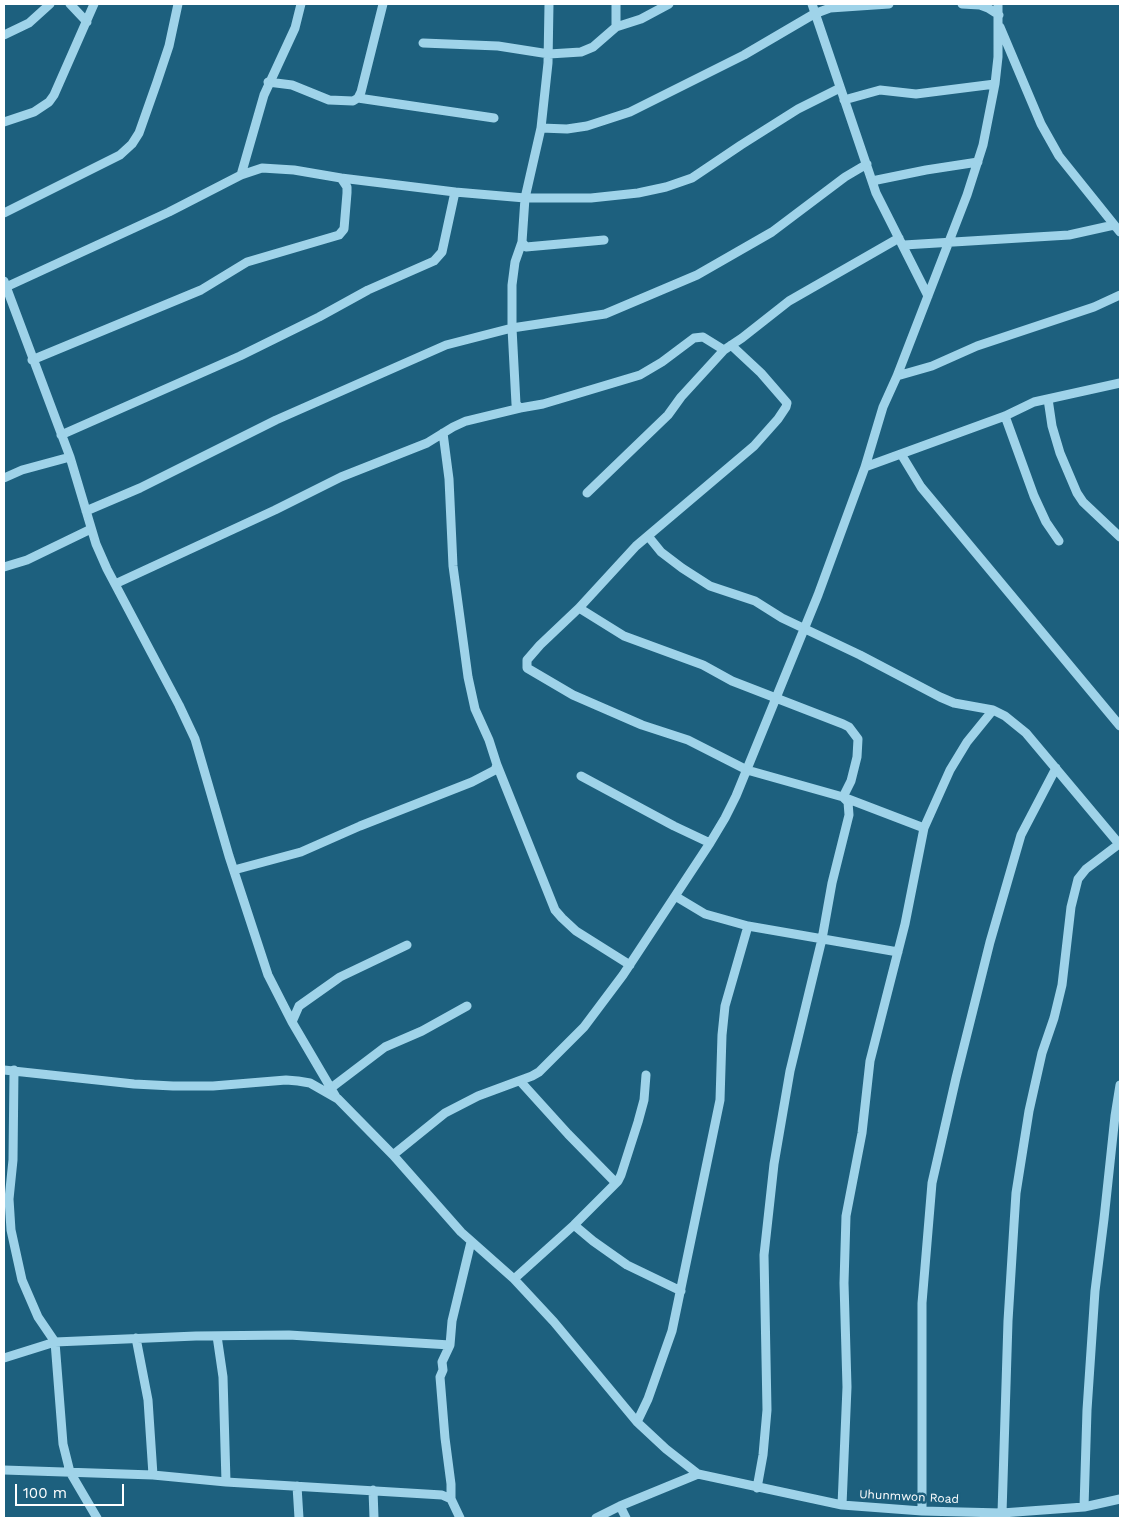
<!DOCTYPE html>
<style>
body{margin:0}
#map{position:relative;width:1124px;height:1522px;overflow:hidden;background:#1d607e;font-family:"Work Sans",sans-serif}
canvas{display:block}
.frame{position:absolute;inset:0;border:5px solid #fff;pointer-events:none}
.scale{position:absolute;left:15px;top:1484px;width:109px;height:22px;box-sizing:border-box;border:2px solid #fff;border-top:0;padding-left:6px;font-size:15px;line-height:18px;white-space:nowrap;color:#fff;-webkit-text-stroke:4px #1d607e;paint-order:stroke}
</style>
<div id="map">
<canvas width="1124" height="1522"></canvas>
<div class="frame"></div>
<div class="scale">100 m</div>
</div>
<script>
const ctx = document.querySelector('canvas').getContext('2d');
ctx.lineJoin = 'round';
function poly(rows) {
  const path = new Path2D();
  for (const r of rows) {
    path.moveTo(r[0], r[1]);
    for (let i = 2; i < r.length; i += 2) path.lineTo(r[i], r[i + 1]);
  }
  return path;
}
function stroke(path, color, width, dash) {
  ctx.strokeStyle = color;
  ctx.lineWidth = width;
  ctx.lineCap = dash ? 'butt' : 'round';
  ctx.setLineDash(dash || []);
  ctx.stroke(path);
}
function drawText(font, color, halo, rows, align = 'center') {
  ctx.font = font + ' "Work Sans",sans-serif';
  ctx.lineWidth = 5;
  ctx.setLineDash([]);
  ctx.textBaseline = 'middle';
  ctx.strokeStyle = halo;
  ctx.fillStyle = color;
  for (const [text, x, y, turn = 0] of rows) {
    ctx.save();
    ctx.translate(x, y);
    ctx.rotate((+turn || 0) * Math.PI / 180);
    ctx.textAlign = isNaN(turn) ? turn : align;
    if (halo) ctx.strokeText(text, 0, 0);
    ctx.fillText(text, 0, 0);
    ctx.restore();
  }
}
stroke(poly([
 [70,4,87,22],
 [549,4,548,63,541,128,525,198,522,242,526,247,604,240],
 [812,4,876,193,928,296],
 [962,4,980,5,988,8,999,15],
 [616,27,616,4],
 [1000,27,1041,124,1059,156,1120,232],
 [4,35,29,23,50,4],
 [423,43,498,46,549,54,581,52,593,47,616,27,641,19,669,4],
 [268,82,292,85,329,100,353,101,358,98,361,92,383,4],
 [358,98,494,118],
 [844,100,880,90,916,94,995,84],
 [4,122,34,112,49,102,54,95,94,4],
 [541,128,567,129,587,126,630,112,744,55,814,14,830,8,889,4],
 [241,175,264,95,295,28,301,4],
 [872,181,926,170,978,162],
 [4,213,120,155,132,144,139,133,157,82,169,46,178,4],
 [522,242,515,262,512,285,512,328,516,404,520,408,543,404,640,375,662,362,694,338,703,337,724,350,742,338,789,301,899,238],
 [904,245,1069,235,1114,225],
 [4,281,70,457,96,544,107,569,179,705,195,739,229,856,268,975,292,1022,336,1097],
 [6,287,169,212,241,175,262,168,294,170,341,178,455,192,525,198,591,198,638,193,666,187,692,178,741,145,798,109,840,88],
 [731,345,761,373,787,403,786,407,778,419,754,446,636,546,579,608,540,645,527,660,527,668,573,695,642,725,688,740,747,770,843,797,924,828],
 [32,360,201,290,247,262,339,235,344,229,347,193,347,187,341,178],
 [897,376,932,366,977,346,1094,307,1120,295],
 [1048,399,1052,426,1060,453,1077,493,1083,502,1120,537],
 [1005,416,1034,496,1046,522,1059,541],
 [61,435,240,356,319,317,368,290,434,261,442,252,455,192],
 [901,454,921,487,1120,726],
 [865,467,1005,416,1034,402,1120,383],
 [4,478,22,470,70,457],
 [587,493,668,415,681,397,724,350],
 [86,511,140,488,276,420,446,345,512,328,605,314,697,275,772,232,845,177,867,164],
 [648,536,661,552,682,568,710,586,755,601,782,618,860,655,940,697,954,703,993,710,1005,716,1026,733,1120,845],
 [4,567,27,560,91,529],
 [115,584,275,510,341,477,427,443,453,427,466,421,520,408],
 [579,608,624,636,703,665,732,681,843,724,849,727,858,739,857,757,851,781,843,797,848,802,849,815,832,883,822,939,790,1071,774,1164,764,1255,767,1410,763,1455,757,1488],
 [497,765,555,910,562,918,576,931,630,965],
 [581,776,674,826,710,843],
 [234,870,301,852,360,826,472,782,495,770,497,765,489,740,475,709,468,677,453,566,449,479,443,433],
 [675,896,705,914,748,926,898,952],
 [292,1022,299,1006,340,977,407,945],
 [4,1070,134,1084,173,1086,213,1086,286,1080,298,1081,310,1083,338,1099,393,1155,461,1232,514,1279,554,1322,637,1422,666,1449,698,1474,620,1506,596,1518],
 [14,1070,13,1160,9,1199,11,1230,22,1280,38,1317,55,1342,63,1444,70,1472,97,1518],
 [520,1081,568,1134,616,1183],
 [331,1088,385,1047,422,1031,467,1006],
 [393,1155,445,1113,478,1096,532,1076,539,1072,584,1027,623,975,710,843,725,818,736,796,818,595,865,467,883,407,897,376,967,195,983,145,995,84,998,57,998,4],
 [574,1225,593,1241,627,1265,681,1291],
 [514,1279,574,1225,618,1181,621,1175,638,1122,644,1100,646,1075],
 [217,1336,223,1377,226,1482],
 [136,1338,148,1400,153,1475],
 [4,1358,55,1342,196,1336,289,1335,450,1345],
 [637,1422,648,1399,672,1331,720,1100,722,1035,725,1006,748,926],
 [4,1470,153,1475,226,1482,442,1495,451,1499,460,1518],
 [698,1474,842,1505,922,1511,1002,1513,1084,1507,1120,1499],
 [297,1486,299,1518],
 [373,1490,374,1518],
 [451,1499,451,1484,445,1438,440,1377,443,1370,442,1362,450,1345,452,1321,471,1242],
 [842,1505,847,1387,844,1283,846,1216,862,1133,870,1061,905,924,924,828,950,770,967,742,993,710],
 [620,1506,626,1518],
 [1084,1507,1087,1410,1095,1291,1104,1219,1115,1116,1120,1085],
 [922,1511,922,1303,932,1183,956,1078,990,942,1021,835,1056,768],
 [1002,1513,1008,1321,1014,1224,1016,1193,1029,1111,1042,1053,1054,1018,1062,985,1071,907,1078,879,1086,869,1119,844]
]), '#9fd3e9', 9);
drawText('12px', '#fff', '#1d607e', [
 ["Uhunmwon Road",909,1497,3]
]);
</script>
